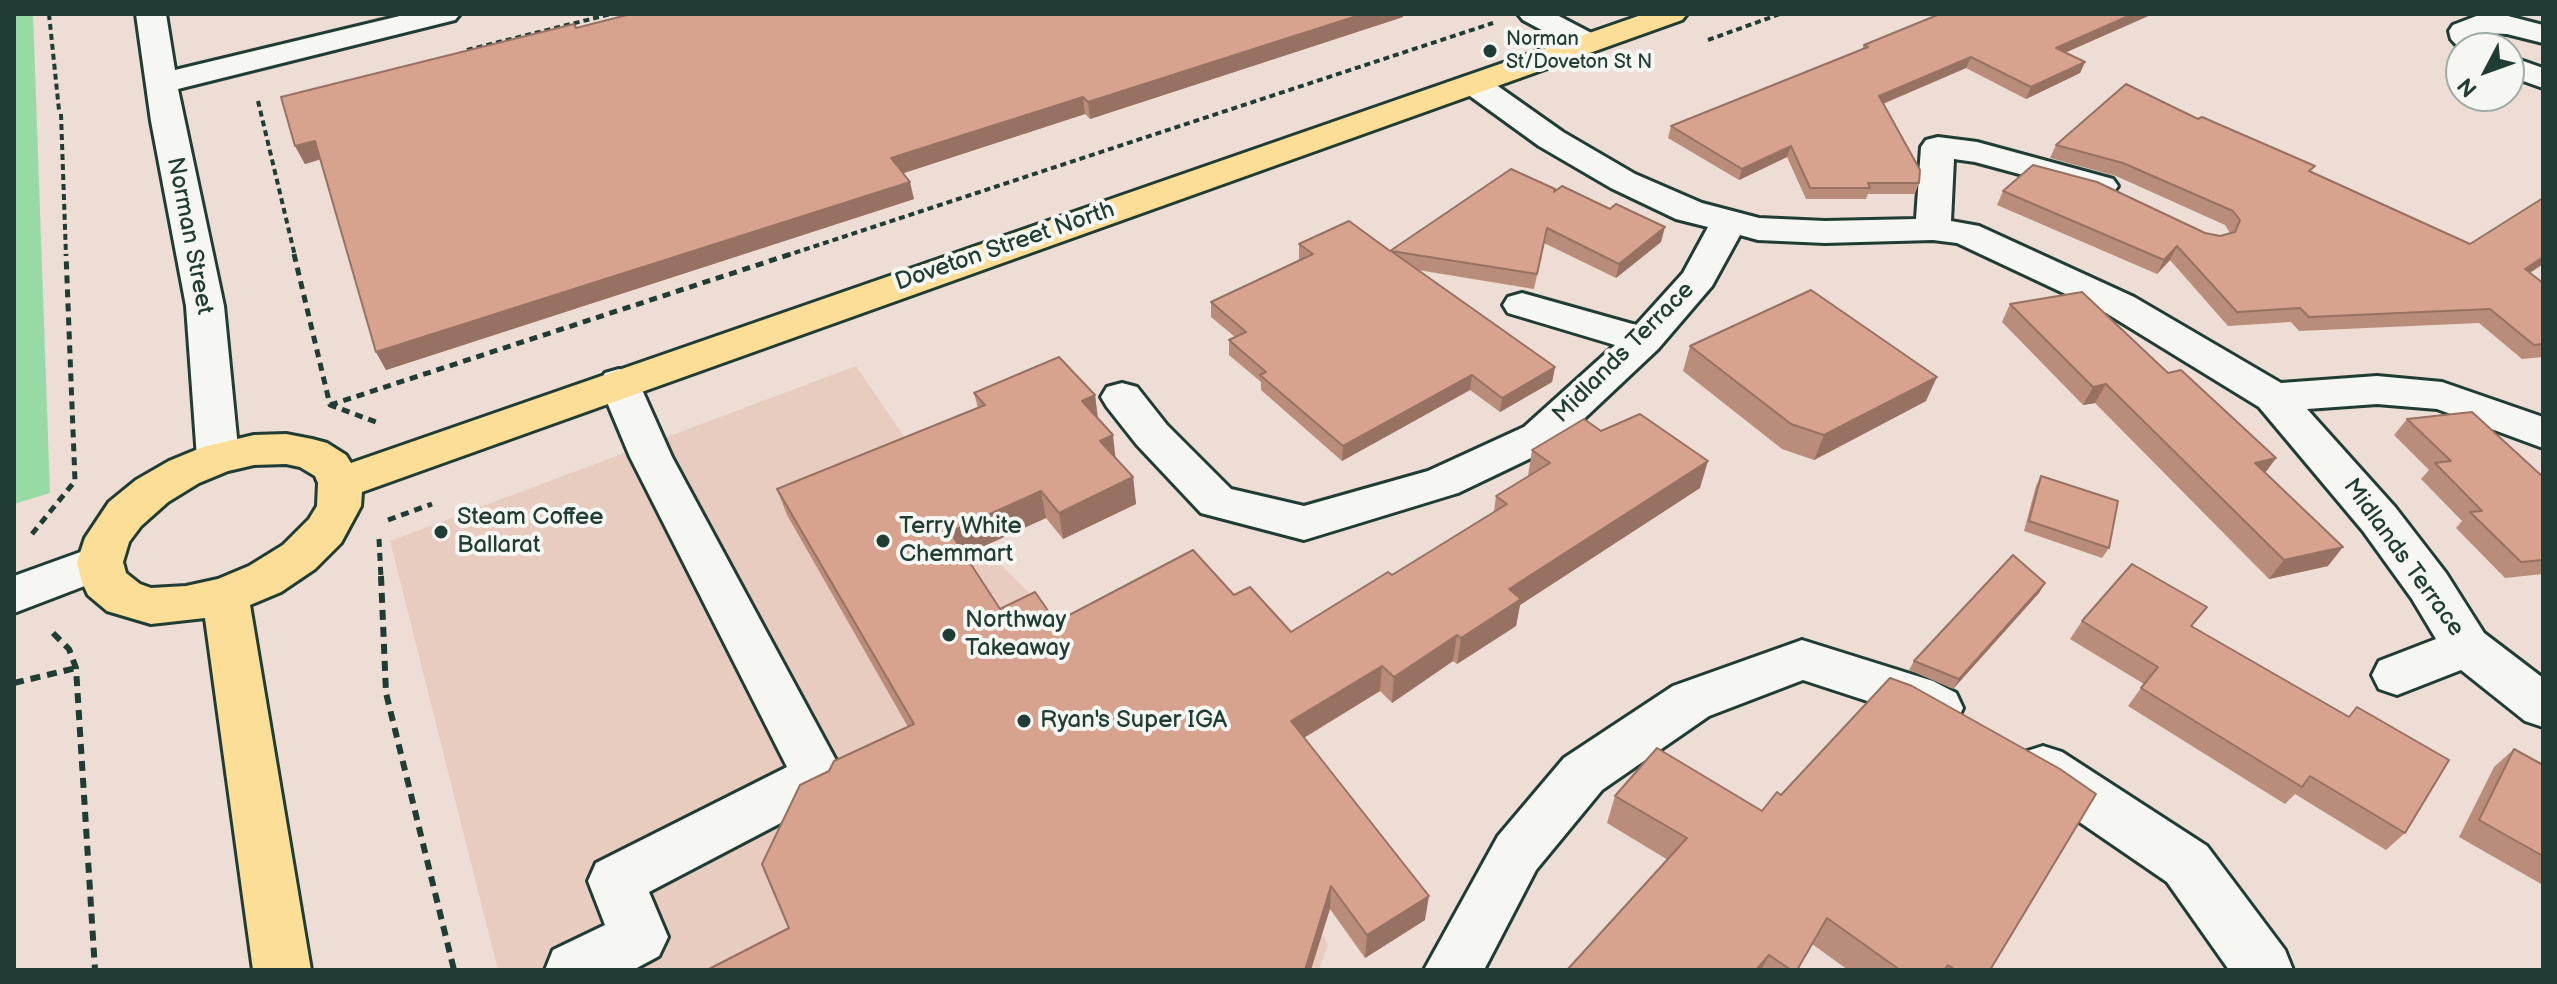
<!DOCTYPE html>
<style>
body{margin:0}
#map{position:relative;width:2557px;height:984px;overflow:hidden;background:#edddd4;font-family:"Balsamiq Sans",sans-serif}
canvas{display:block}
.frame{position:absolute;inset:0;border:16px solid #1f3d34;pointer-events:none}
.north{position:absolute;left:2445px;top:32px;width:80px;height:80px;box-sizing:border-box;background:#f6f6f2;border:2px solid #a0aca6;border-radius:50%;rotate:229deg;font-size:22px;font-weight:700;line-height:32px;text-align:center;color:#1f3d34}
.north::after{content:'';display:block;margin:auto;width:28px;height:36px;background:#1f3d34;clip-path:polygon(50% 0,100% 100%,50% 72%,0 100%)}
</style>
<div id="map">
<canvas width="2557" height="984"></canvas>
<div class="frame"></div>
<div class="north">N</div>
</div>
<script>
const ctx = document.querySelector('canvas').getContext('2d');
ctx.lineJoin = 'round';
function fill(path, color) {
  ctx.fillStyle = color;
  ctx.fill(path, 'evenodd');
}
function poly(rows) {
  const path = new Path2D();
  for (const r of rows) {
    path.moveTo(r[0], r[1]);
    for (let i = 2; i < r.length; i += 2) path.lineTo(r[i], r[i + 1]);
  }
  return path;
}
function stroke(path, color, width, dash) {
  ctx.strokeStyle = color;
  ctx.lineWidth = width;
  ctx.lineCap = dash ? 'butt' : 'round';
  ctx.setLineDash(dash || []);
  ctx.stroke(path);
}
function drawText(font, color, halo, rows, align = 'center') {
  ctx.font = font + ' "Balsamiq Sans",sans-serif';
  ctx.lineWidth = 8;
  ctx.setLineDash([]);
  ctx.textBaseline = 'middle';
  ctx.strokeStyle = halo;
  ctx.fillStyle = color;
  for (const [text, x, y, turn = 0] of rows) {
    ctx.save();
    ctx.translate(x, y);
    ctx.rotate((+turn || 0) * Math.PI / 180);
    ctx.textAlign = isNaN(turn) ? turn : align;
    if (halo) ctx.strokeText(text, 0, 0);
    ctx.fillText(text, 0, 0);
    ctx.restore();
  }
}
fill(poly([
 [856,366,981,550,1002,566,1063,626,1222,795,1328,944,1319,970,498,970,390,541]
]), '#e7ccbf');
fill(poly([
 [14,14,33,14,50,493,14,504]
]), '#98daa5');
const minor = poly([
 [136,14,166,14,175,70,408,14,460,14,455,20,178,89,224,306,239,458,233,469,218,473,203,469,197,458,186,306,151,121,136,14],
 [1518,14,1555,14,1599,37,1603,43,1599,49,1588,52,1577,49,1523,20,1518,14],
 [2479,15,2508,16,2543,25,2543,43,2507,34,2484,33,2480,35,2492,48,2461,50,2451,39,2449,31,2453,25,2479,15],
 [2509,56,2543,68,2543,88,2509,76,2509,56],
 [1474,75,1485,77,1563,132,1635,174,1702,203,1759,218,1825,221,1916,219,1921,147,1926,140,1938,137,1977,142,2113,179,2118,186,2113,193,2101,196,1975,162,1954,159,1951,221,1979,226,2134,297,2281,383,2377,376,2442,382,2543,417,2543,448,2437,409,2377,404,2307,409,2395,507,2446,573,2484,633,2543,678,2543,727,2525,721,2461,670,2397,695,2379,689,2372,675,2379,661,2436,639,2412,599,2363,531,2259,407,2106,313,1957,243,1933,240,1825,243,1758,240,1740,235,1712,286,1658,349,1554,447,1458,493,1304,540,1201,513,1137,445,1107,407,1101,397,1107,387,1122,383,1137,387,1167,425,1231,489,1304,506,1428,471,1524,427,1615,345,1508,313,1503,305,1508,297,1522,293,1636,325,1683,273,1708,227,1676,219,1611,188,1539,146,1463,91,1458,84,1463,77,1474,75],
 [619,369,633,373,639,383,672,457,845,777,838,793,649,892,668,937,659,956,633,970,545,970,553,950,605,925,588,881,596,863,787,767,630,457,599,383,605,373,619,369],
 [100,545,116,550,123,562,116,574,14,613,14,576,100,545],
 [1802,640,1933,681,1956,693,1963,708,1956,723,1938,729,1898,711,1803,680,1709,716,1602,790,1536,870,1484,970,1424,970,1498,836,1564,758,1673,686,1802,640],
 [2043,746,2062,752,2207,846,2285,950,2293,970,2229,970,2167,882,2024,784,2017,768,2024,752,2043,746]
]);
const major = poly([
 [1644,14,1687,14,1682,20,362,492,361,506,341,543,315,569,281,592,250,605,311,970,253,970,205,618,151,624,107,611,88,595,82,582,77,562,85,538,109,502,136,480,169,461,203,447,254,435,286,434,312,439,327,443,346,455,351,463,1644,14],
 [286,464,300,467,315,476,318,483,317,506,309,519,283,545,249,566,218,579,186,586,151,588,140,584,126,573,123,562,129,542,141,526,168,502,199,483,228,471,254,465,286,464]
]);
stroke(minor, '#1f3d34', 6);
stroke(major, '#1f3d34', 6);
stroke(poly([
 [49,14,59,110],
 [1708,40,1780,14],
 [467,50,611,14],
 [258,101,295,256],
 [61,114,66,256],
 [785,256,1493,23]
]), '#1f3d34', 4, [6, 4]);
stroke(poly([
 [294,254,330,405,376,422],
 [330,405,791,254],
 [388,520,432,504],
 [32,534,75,481,66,254],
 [379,539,381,578]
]), '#1f3d34', 5, [8, 6]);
stroke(poly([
 [381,576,386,693,454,970],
 [53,633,69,649,76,668,95,970],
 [14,683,76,668]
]), '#1f3d34', 6, [10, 7]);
fill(minor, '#f6f6f2');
fill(major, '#fcde96');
fill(poly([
 [631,14,1403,14,1403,17,1090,119,1085,114,903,173,914,199,386,370,376,352,321,159,305,164,295,146,576,28],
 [1864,45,2065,53,2085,62,2080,73,2026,99,1966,68,1883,104,1919,183,1915,194,1868,194,1866,199,1806,199,1787,157,1739,180,1668,138,1671,126,1862,49],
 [2198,119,2470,244,2543,198,2543,264,2530,273,2543,283,2543,357,2522,359,2479,323,2299,331,2291,322,2228,326,2170,260,2157,274,1997,205,2003,191,2220,236,2230,233,2225,225,2116,176,2050,158,2056,145],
 [1554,192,1661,242,1616,278,1544,243,1534,289,1418,270,1555,367,1552,382,1500,412,1470,390,1342,461,1261,390,1261,382,1229,355,1229,340,1235,337,1211,317,1211,302,1301,260,1299,259,1299,244,1390,251],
 [2010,304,2168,373,2276,458,2265,473,2328,566,2269,579,2095,403,2083,405,2002,322],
 [1690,346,1926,401,1814,460,1782,449,1683,371],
 [974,393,1095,395,1098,418,1116,459,1133,477,1136,504,1063,539,1046,518,965,555,1000,609,1056,622,1234,595,1291,632,1392,575,1494,512,1496,496,1528,476,1532,450,1601,431,1700,488,1520,605,1516,626,1457,664,1453,661,1392,703,1380,691,1304,738,1425,920,1365,958,1330,909,789,928,829,771,908,727,787,515,777,489,978,408],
 [2407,419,2543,477,2543,574,2505,578,2456,528,2462,521,2421,479,2429,470,2394,435],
 [2041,476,2109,548,2102,558,2024,531,2036,486],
 [2045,583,2039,593,1953,689,1909,670,1914,661],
 [2082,621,2192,627,2348,717,2357,707,2405,833,2386,850,2295,794,2285,804,2128,706,2144,684,2070,639],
 [2514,749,2543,765,2543,885,2459,837,2494,767],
 [1615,796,1990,970,1848,970,1812,944,1797,970,1567,970,1668,860,1607,823]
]), '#ba8c7a');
fill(poly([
 [1363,14,1403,14,1403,17,1090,119,1088,102],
 [2133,14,2153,14,2051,59,2056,48],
 [1971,57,1966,68,1875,107,1879,96],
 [2085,62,2080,73,2026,99,2031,87],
 [1083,97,1085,114,895,176,891,158],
 [315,141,325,158,305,164,295,146],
 [1791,146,1787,157,1739,180,1742,169],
 [910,182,914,199,386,370,376,352],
 [1665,227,1661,242,1616,278,1619,264],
 [2177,246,2170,260,2157,274,2164,260],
 [2543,257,2543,264,2514,283,2525,269],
 [1555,367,1552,382,1500,412,1502,398],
 [1472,375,1470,390,1342,461,1343,446],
 [1937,377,1926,401,1814,460,1824,435],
 [2106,384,2095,403,2083,405,2093,387],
 [1095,395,1098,422,1082,401],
 [1113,435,1116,462,1100,441],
 [2276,458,2262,477,2255,463],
 [1708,461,1700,488,1520,605,1516,626,1457,664,1461,638,1509,589],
 [1133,477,1136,504,1063,539,1059,513],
 [1041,491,1046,518,957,558,950,532],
 [2343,547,2328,566,2269,579,2284,560],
 [2045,583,2039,593,1953,689,1959,679],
 [1457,635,1453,661,1392,703,1394,677],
 [1382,666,1380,691,1290,746,1291,721],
 [14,724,15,797,14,797],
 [1331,886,1330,909,1311,970,1305,970],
 [1429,896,1425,920,1365,958,1367,935],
 [1769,955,1761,970,1756,970]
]), '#977263');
const building = poly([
 [631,14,1363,14,1088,102,1083,97,891,158,910,182,376,352,315,141,295,146,281,97,574,24,576,28,631,14],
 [1940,14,2133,14,2056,48,2085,62,2031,87,1971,57,1879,96,1920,170,1919,183,1868,183,1870,188,1810,188,1791,146,1742,169,1671,126,1868,47,1864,45,1940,14],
 [2126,84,2198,119,2202,117,2315,166,2309,171,2470,244,2543,198,2543,257,2525,269,2543,283,2543,344,2534,345,2490,309,2309,317,2300,308,2237,312,2177,246,2164,260,2003,191,2033,165,2097,182,2205,233,2220,236,2235,232,2240,220,2233,211,2123,163,2056,145,2126,84],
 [1511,169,1555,189,1554,192,1562,186,1610,209,1616,204,1665,227,1619,264,1547,228,1537,274,1391,251,1555,367,1502,398,1472,375,1343,446,1260,375,1266,372,1229,340,1246,332,1211,302,1313,254,1299,244,1349,221,1390,251,1511,169],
 [1811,290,1937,377,1824,435,1791,424,1690,346,1811,290],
 [2082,292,2168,373,2181,370,2276,458,2255,463,2343,547,2284,560,2106,384,2093,387,2010,304,2082,292],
 [1059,357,1095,395,1082,401,1113,435,1100,441,1133,477,1059,513,1041,491,950,532,1000,609,1035,592,1056,622,1193,550,1234,595,1250,587,1291,632,1388,572,1392,575,1507,504,1496,496,1550,463,1532,450,1584,419,1601,431,1640,414,1708,461,1509,589,1521,599,1461,638,1457,635,1394,677,1382,666,1291,721,1429,896,1367,935,1331,886,1305,970,707,970,789,928,762,864,800,785,829,771,834,761,914,724,777,489,985,405,974,393,1059,357],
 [2472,412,2543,477,2543,560,2521,562,2470,512,2482,511,2435,463,2451,461,2407,419,2472,412],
 [2041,476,2118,501,2109,548,2029,521,2041,476],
 [2013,555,2045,583,1959,679,1914,661,2013,555],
 [2132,564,2207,607,2191,626,2349,717,2357,707,2449,760,2405,833,2310,776,2302,787,2141,688,2158,667,2082,621,2132,564],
 [1890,678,1912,686,2060,769,2096,794,1990,970,1956,970,1948,965,1944,970,1900,970,1827,918,1797,970,1791,970,1769,955,1756,970,1567,970,1687,838,1615,796,1657,748,1762,811,1777,792,1781,795,1890,678],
 [2514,749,2543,765,2543,856,2479,820,2514,749]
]);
fill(building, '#d8a38e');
stroke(building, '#977263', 2);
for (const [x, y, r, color] of [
 [1490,51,8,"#1f3d34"],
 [441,532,8,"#1f3d34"],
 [883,541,8,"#1f3d34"],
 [949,635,8,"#1f3d34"],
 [1024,721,8,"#1f3d34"]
]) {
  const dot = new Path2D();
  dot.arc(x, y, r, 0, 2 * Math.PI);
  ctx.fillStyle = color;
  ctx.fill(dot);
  stroke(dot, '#f6f6f2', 3);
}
drawText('20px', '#1f3d34', '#f6f6f2', [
 ["Norman",1506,40],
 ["St/Doveton St N",1506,63]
], 'left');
drawText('24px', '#1f3d34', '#f6f6f2', [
 ["Norman Street",189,236,79],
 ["Doveton Street North",1005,247,-19],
 ["Midlands Terrace",1624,353,-45],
 ["Midlands Terrace",2403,558,54]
]);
drawText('24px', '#1f3d34', '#f6f6f2', [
 ["Steam Coffee",457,518],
 ["Ballarat",457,546],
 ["Terry White",899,527],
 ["Chemmart",899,555],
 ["Northway",965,621],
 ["Takeaway",965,649],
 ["Ryan's Super IGA",1040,721]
], 'left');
</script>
